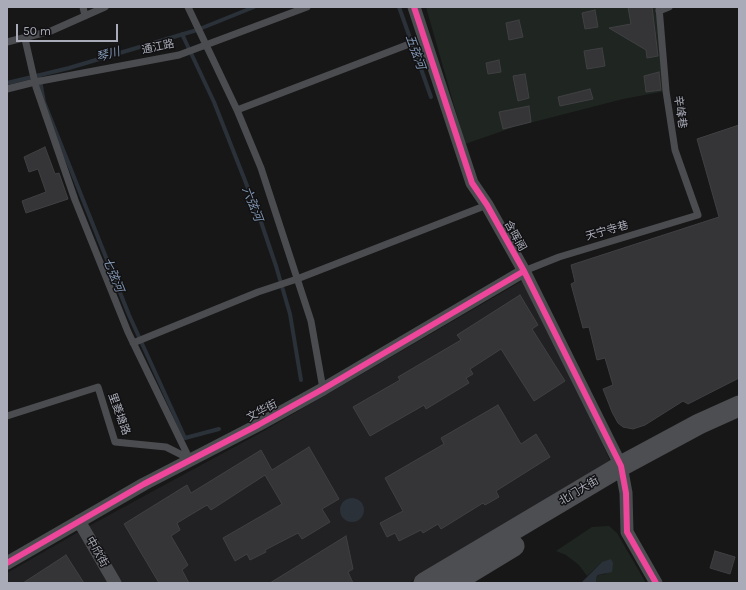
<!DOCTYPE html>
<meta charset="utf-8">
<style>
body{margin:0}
#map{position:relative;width:746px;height:590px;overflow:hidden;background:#171717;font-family:Karla,sans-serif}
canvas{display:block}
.frame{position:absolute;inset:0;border:8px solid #a9acb8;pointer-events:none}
.scale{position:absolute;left:16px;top:24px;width:102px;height:18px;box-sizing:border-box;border:2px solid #a9acb8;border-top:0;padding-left:5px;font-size:12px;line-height:14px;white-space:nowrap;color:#a9acb8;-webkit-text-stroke:3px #121113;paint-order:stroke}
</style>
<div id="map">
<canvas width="746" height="590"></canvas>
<div class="frame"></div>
<div class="scale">50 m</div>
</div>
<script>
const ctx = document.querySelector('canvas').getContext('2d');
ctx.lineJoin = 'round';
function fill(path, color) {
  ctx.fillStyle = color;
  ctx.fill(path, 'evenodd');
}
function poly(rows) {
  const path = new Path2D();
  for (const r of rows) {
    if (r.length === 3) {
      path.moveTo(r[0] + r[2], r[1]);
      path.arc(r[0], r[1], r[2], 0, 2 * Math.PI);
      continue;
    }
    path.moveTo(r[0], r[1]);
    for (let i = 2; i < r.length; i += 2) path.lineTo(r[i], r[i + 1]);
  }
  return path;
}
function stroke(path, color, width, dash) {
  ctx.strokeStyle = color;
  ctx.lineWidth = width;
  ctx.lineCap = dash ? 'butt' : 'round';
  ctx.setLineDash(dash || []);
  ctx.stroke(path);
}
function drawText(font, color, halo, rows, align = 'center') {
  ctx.font = font + ' Karla,"Noto Sans SC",sans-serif';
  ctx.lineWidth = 3;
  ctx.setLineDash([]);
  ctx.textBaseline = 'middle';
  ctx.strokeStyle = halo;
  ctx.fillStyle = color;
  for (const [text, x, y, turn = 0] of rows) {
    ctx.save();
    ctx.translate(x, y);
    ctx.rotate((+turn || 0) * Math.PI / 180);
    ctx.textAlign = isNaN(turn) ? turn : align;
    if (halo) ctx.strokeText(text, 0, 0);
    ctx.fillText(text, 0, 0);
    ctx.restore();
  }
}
fill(poly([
 [522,281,562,352,611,463,408,583,7,583,7,573,87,527,262,432]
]), '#212123');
fill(poly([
 [426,7,659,7,666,91,623,99,514,127,465,144],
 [609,526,617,533,646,583,596,583,596,578,599,575,606,574,602,562,587,576,579,565,566,555,556,551,592,527]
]), '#1f2621');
fill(poly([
 [352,510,12],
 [611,559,613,563,612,572,598,575,596,578,596,583,581,583,602,562]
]), '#2b3139');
stroke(poly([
 [399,7,431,97],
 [182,34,214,102,259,216,276,266,290,314,301,380],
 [39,75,44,102,129,315,185,438,219,429],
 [7,83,69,68,197,30,254,7]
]), '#2b3139', 4);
const building = poly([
 [628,7,652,7,658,56,647,58,646,50,609,28,631,24,628,7],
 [595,10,598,27,585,29,582,13,595,10],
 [519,20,523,37,509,40,506,23,519,20],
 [602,48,605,66,587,69,584,51,602,48],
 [499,60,501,72,488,74,486,63,499,60],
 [659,72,661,90,646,92,644,76,659,72],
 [525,74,529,98,518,101,513,76,525,74],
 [590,89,593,99,560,106,558,97,590,89],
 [529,106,531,122,503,129,499,112,529,106],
 [739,125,739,378,688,404,683,401,645,425,633,429,623,427,618,423,612,412,603,389,613,385,605,358,597,360,589,327,583,328,571,284,575,282,571,265,719,217,697,139,739,125],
 [45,147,55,174,59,173,68,199,26,213,22,201,46,192,38,169,29,172,24,157,45,147],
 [520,295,538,325,532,329,565,381,534,401,501,349,470,369,473,374,466,378,469,383,426,409,424,405,370,436,353,407,400,380,398,377,461,340,457,335,520,295],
 [498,405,521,444,536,434,550,457,496,491,499,497,485,505,483,503,441,529,438,524,423,533,421,530,399,541,395,533,387,537,380,523,403,511,385,478,444,444,441,438,498,405],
 [309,447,339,499,322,509,330,522,302,539,298,533,265,550,266,552,250,560,247,554,235,561,223,538,282,504,265,475,211,510,207,505,177,523,180,530,171,536,188,565,182,570,189,583,159,583,124,524,187,485,191,493,261,450,272,470,309,447],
 [346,536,353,569,348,572,353,583,270,583,346,536],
 [715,551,735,557,730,574,710,568,715,551],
 [66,555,84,583,23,583,66,555]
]);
fill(building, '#353537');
stroke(building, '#404043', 1);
stroke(poly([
 [83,7,85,16],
 [188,7,237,110,261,168,311,321,323,389],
 [659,11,669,7],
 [25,39,36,87,75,200,128,332,190,460],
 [7,42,51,31,105,7],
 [7,89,35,82,179,55,307,7],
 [237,110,425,38],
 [524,271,559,257,698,215,675,150,666,91,659,7],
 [133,343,258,292,297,279,487,205],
 [7,416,98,387,115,442,166,447,190,459]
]), '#4b4c50', 7);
stroke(poly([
 [414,7,472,183,487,205,524,271,621,466,626,493,627,532,656,583],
 [79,521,115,583],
 [7,563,144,484,258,425,323,389,524,271]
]), '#4b4c50', 13);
stroke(poly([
 [424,583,621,466,699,424,739,406],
 [453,583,514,546]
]), '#4d4e52', 21);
stroke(poly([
 [414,7,472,183,487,205,524,271,621,466,626,493,627,532,656,583],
 [7,563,144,484,258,425,323,389,524,271]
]), '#ed469a', 6);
drawText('11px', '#a9acb8', '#121113', [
 ["通江路",158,47,-12],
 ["辛峰巷",680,112,82],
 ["天宁寺巷",607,231,-16],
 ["含晖阁",515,236,61],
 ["文华街",262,411,-28],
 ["里菱塘路",119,414,70],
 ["北门大街",579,491,-31],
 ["中欣街",97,552,60]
]);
drawText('italic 12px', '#8097b3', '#121113', [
 ["五弦河",415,52,70],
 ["琴川",108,55,-16],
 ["六弦河",252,204,69],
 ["七弦河",113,275,68]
]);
</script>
